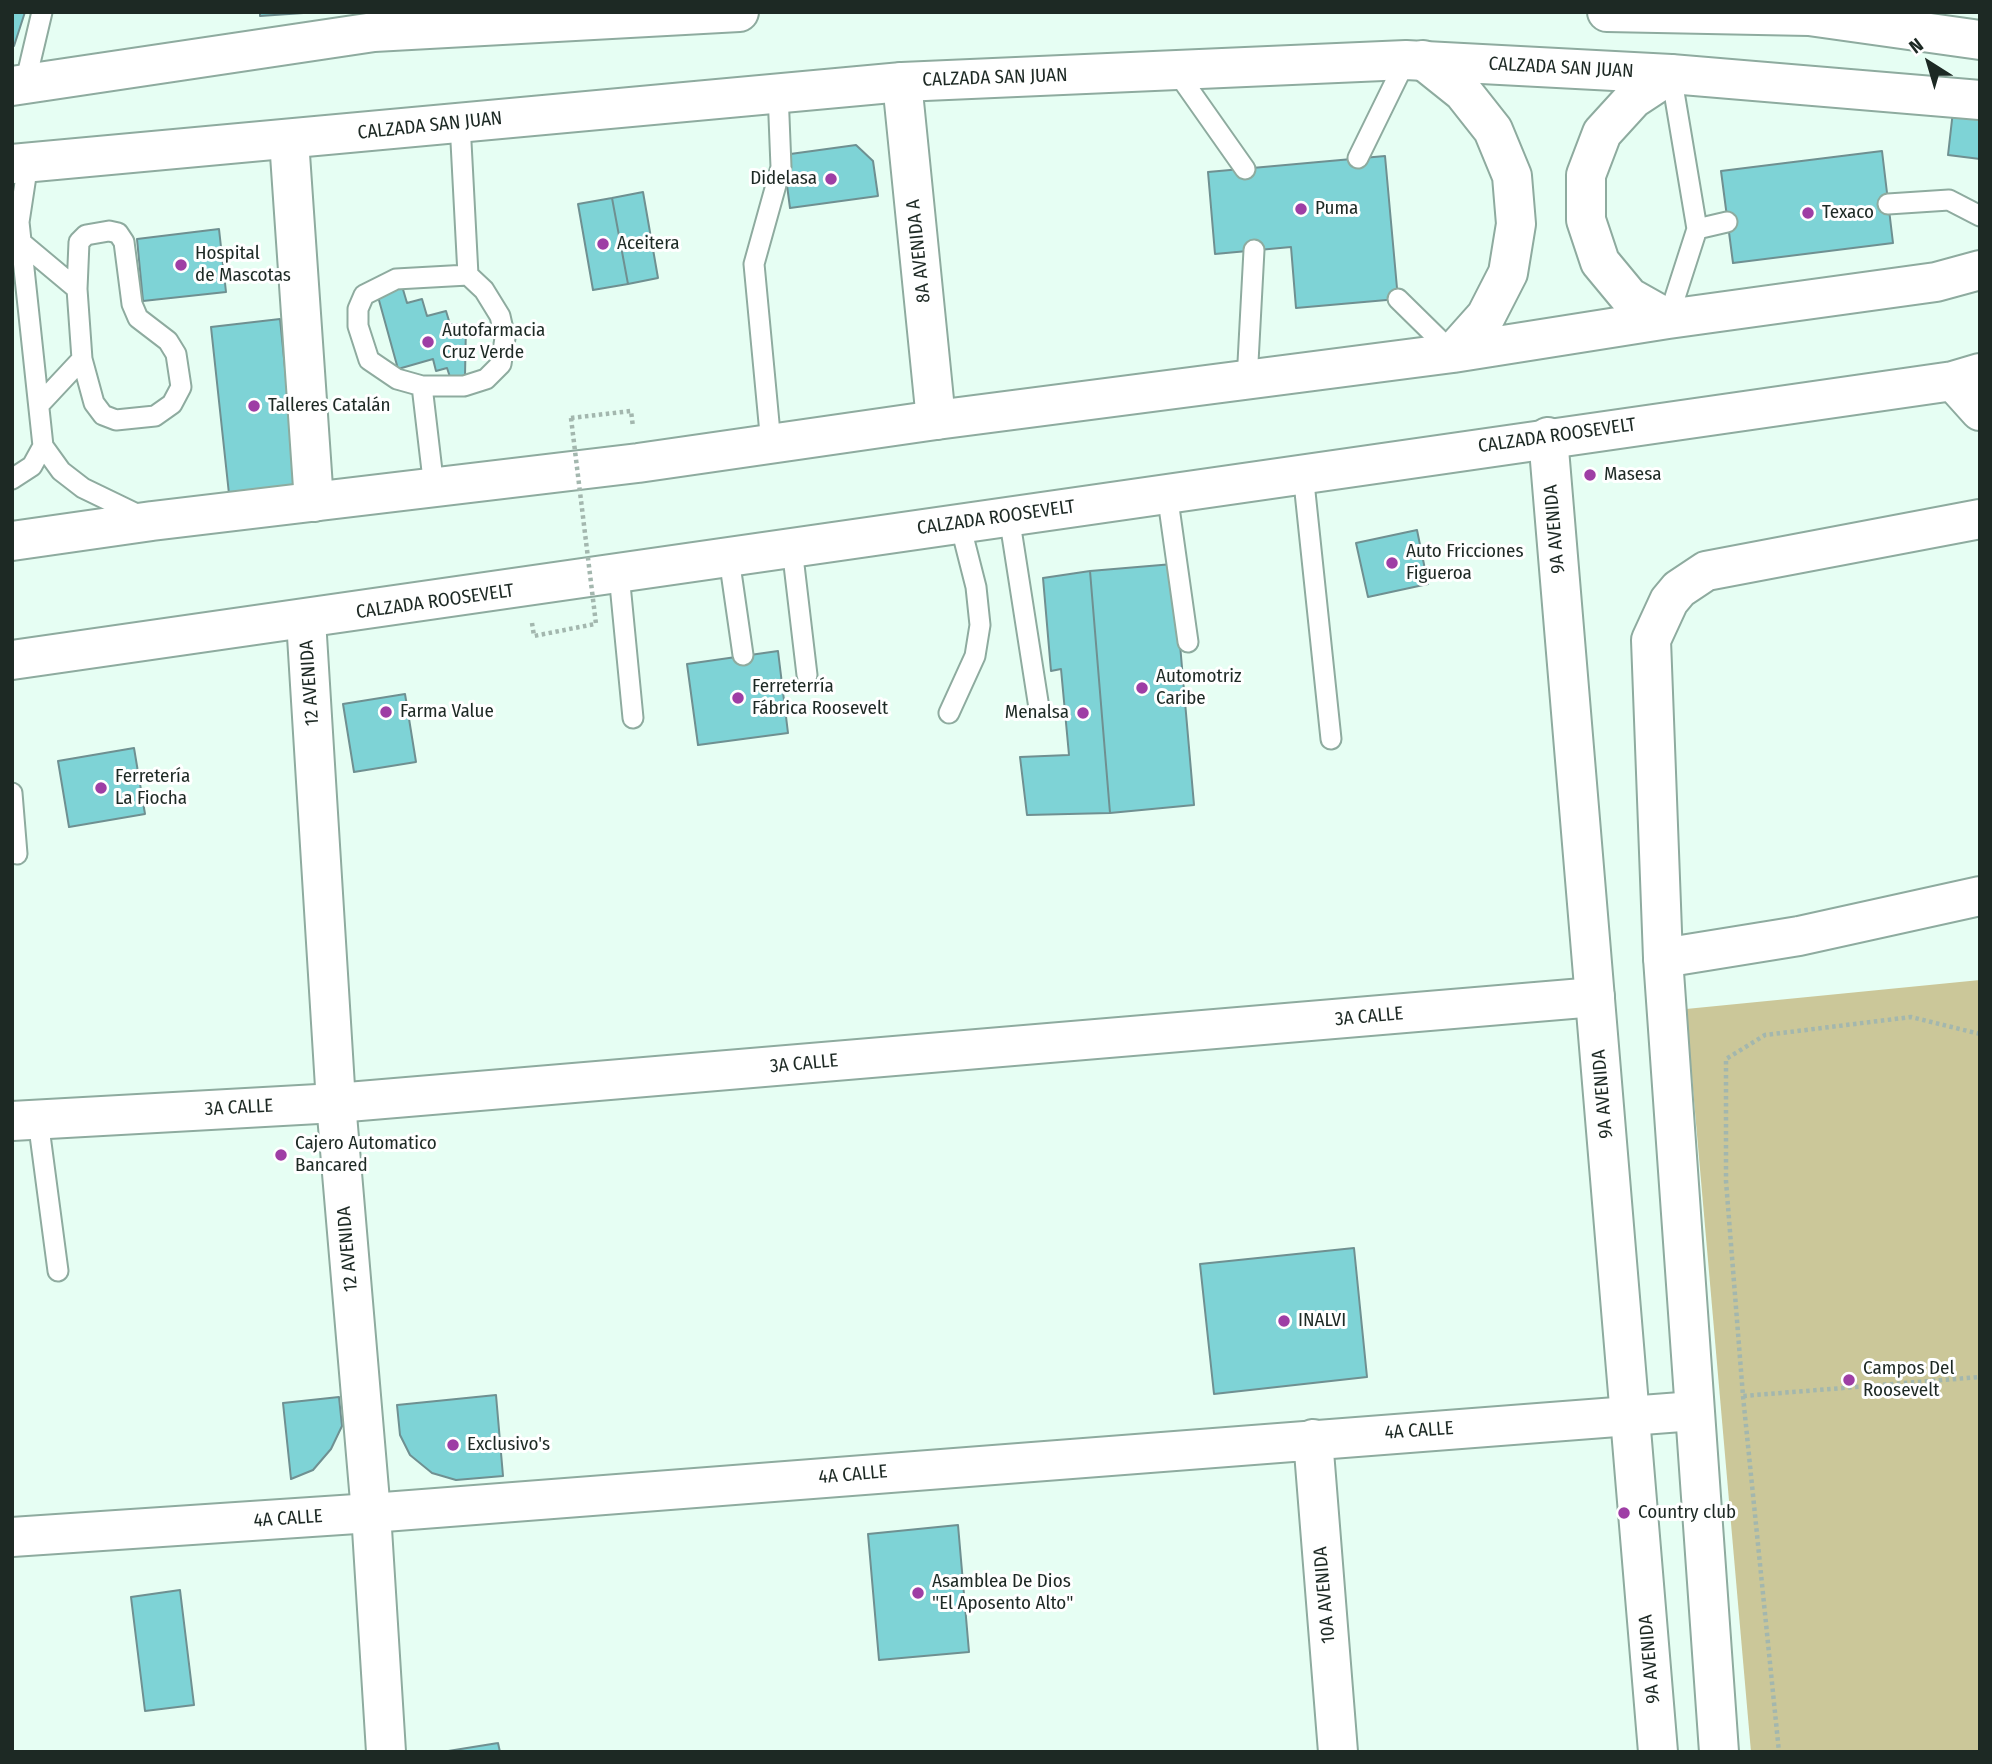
<!DOCTYPE html>
<meta charset="utf-8">
<style>
body{margin:0}
#map{position:relative;width:1992px;height:1764px;overflow:hidden;background:#e6fef3;font-family:"Fira Sans Condensed",sans-serif}
canvas{display:block}
.frame{position:absolute;inset:0;border:14px solid #1d2924;pointer-events:none}
.north{position:absolute;left:1894px;top:28px;width:70px;height:70px;-webkit-text-stroke:5px #fff;paint-order:stroke;rotate:323deg;font-size:19px;font-weight:700;line-height:28px;text-align:center;color:#1d2924}
.north::after{content:'';display:block;margin:auto;width:24px;height:32px;background:#1d2924;clip-path:polygon(50% 0,100% 100%,50% 72%,0 100%)}
</style>
<div id="map">
<canvas width="1992" height="1764"></canvas>
<div class="frame"></div>
<div class="north">N</div>
</div>
<script>
const ctx = document.querySelector('canvas').getContext('2d');
ctx.lineJoin = 'round';
function fill(path, color) {
  ctx.fillStyle = color;
  ctx.fill(path, 'evenodd');
}
function poly(rows) {
  const path = new Path2D();
  for (const r of rows) {
    path.moveTo(r[0], r[1]);
    for (let i = 2; i < r.length; i += 2) path.lineTo(r[i], r[i + 1]);
  }
  return path;
}
function stroke(path, color, width, dash) {
  ctx.strokeStyle = color;
  ctx.lineWidth = width;
  ctx.lineCap = dash ? 'butt' : 'round';
  ctx.setLineDash(dash || []);
  ctx.stroke(path);
}
function drawText(font, color, halo, rows, align = 'center') {
  ctx.font = font + ' "Fira Sans Condensed",sans-serif';
  ctx.lineWidth = 6;
  ctx.setLineDash([]);
  ctx.textBaseline = 'middle';
  ctx.strokeStyle = halo;
  ctx.fillStyle = color;
  for (const [text, x, y, turn = 0] of rows) {
    ctx.save();
    ctx.translate(x, y);
    ctx.rotate((+turn || 0) * Math.PI / 180);
    ctx.textAlign = isNaN(turn) ? turn : align;
    if (halo) ctx.strokeText(text, 0, 0);
    ctx.fillText(text, 0, 0);
    ctx.restore();
  }
}
fill(poly([
 [1980,980,1980,1752,1751,1752,1686,1009]
]), '#cbc799');
const building = poly([
 [12,12,25,12,14,46,12,45,12,12],
 [260,12,318,12,260,16,260,12],
 [1953,111,1980,114,1980,159,1948,155,1953,111],
 [856,145,873,161,878,196,790,208,783,155,856,145],
 [1882,151,1893,243,1733,263,1721,171,1882,151],
 [1385,156,1398,299,1296,308,1291,247,1215,254,1208,172,1385,156],
 [643,192,658,278,628,284,612,198,643,192],
 [612,198,628,284,593,290,578,204,612,198],
 [219,229,226,292,143,301,137,239,219,229],
 [402,286,407,303,422,299,427,316,446,311,450,324,466,324,465,376,451,380,447,368,436,371,433,359,398,369,377,293,402,286],
 [280,319,297,486,229,494,211,327,280,319],
 [1417,530,1428,584,1368,597,1356,543,1417,530],
 [1173,564,1194,805,1110,813,1090,571,1173,564],
 [1090,571,1110,813,1027,815,1020,757,1069,755,1061,669,1051,671,1043,578,1090,571],
 [778,651,788,733,698,745,687,664,778,651],
 [405,694,416,762,354,772,343,704,405,694],
 [134,748,145,814,69,827,58,761,134,748],
 [1354,1248,1367,1377,1214,1394,1200,1264,1354,1248],
 [496,1395,503,1476,456,1480,432,1473,410,1455,400,1435,397,1405,496,1395],
 [339,1397,342,1426,331,1449,313,1470,291,1479,283,1403,339,1397],
 [958,1525,969,1652,879,1660,868,1534,958,1525],
 [180,1590,194,1705,145,1711,131,1597,180,1590],
 [498,1743,500,1752,442,1752,498,1743]
]);
fill(building, '#7ed3d6');
stroke(building, '#6f9091', 2);
const lane = poly([
 [1176,71,1245,169],
 [1671,74,1697,229],
 [25,84,42,12],
 [460,123,468,275,484,290,500,316,505,338,501,364,486,379,464,386,422,386,397,379,369,360,358,326,358,309,364,295,396,279,468,275],
 [1358,158,1406,60],
 [28,163,19,222,43,446,61,471,83,488,145,518],
 [1888,204,1949,200,1980,216],
 [22,243,77,289,82,359,94,403,103,415,116,420,155,416,172,404,181,387,176,354,168,341,138,318,132,304,124,242,118,233,109,231,86,235,79,242,77,289],
 [1398,299,1453,353],
 [1668,319,1697,229,1727,222],
 [1247,381,1254,250],
 [422,386,434,488],
 [39,405,82,359],
 [771,444,754,264,781,167,778,92],
 [1303,473,1331,739],
 [12,479,32,466,43,446],
 [1167,493,1188,642],
 [1009,516,1039,708],
 [792,548,807,675],
 [729,558,743,655],
 [619,574,633,718],
 [949,713,975,656,980,625,976,587,960,524],
 [12,793,17,854],
 [38,1120,58,1271]
]);
const street = poly([
 [902,82,936,420],
 [289,140,314,502],
 [1663,958,1799,936,1980,896],
 [12,1121,336,1103,1595,997],
 [1313,1439,1338,1752],
 [12,1537,371,1513,1694,1411]
]);
const secondary = poly([
 [1548,437,1658,1752],
 [306,620,336,1103,371,1513,386,1752],
 [1719,1752,1663,958,1651,640,1669,601,1679,589,1706,571,1980,519]
]);
const primary = poly([
 [1607,12,1809,16,1980,40],
 [12,86,374,32,739,12],
 [12,164,902,82,1406,60,1671,74,1980,100]
]);
const highway = poly([
 [1423,60,1463,92,1493,130,1512,176,1516,224,1508,273,1486,316,1453,353],
 [1668,319,1629,297,1600,262,1586,220,1586,175,1602,133,1633,99,1671,74],
 [1953,381,1980,411],
 [12,541,152,521,638,463,936,420,1453,353,1668,319,1936,282,1980,270],
 [12,660,1953,381,1980,373]
]);
stroke(lane, '#8eab9f', 23);
stroke(street, '#8eab9f', 42);
stroke(secondary, '#8eab9f', 42);
stroke(primary, '#8eab9f', 42);
stroke(highway, '#8eab9f', 42);
stroke(poly([
 [571,418,631,411,633,427],
 [532,623,534,636,595,624],
 [1980,1034,1911,1017,1765,1035,1726,1059,1726,1181,1743,1396,1980,1377],
 [1743,1396,1779,1752]
]), '#a3b7ae', 4.5, [3.5, 3.5]);
stroke(lane, '#fff', 19);
stroke(street, '#fff', 38);
stroke(secondary, '#fff', 38);
stroke(primary, '#fff', 38);
stroke(highway, '#fff', 38);
stroke(poly([
 [571,418,596,624]
]), '#a3b7ae', 4.5, [3.5, 3.5]);
for (const [x, y, r, color] of [
 [831,179,7,"#9e3ea5"],
 [1301,209,7,"#9e3ea5"],
 [1808,213,7,"#9e3ea5"],
 [603,244,7,"#9e3ea5"],
 [181,265,7,"#9e3ea5"],
 [428,342,7,"#9e3ea5"],
 [254,406,7,"#9e3ea5"],
 [1590,475,7,"#9e3ea5"],
 [1392,563,7,"#9e3ea5"],
 [1142,688,7,"#9e3ea5"],
 [738,698,7,"#9e3ea5"],
 [386,712,7,"#9e3ea5"],
 [1083,713,7,"#9e3ea5"],
 [101,788,7,"#9e3ea5"],
 [281,1155,7,"#9e3ea5"],
 [1284,1321,7,"#9e3ea5"],
 [1849,1380,7,"#9e3ea5"],
 [453,1445,7,"#9e3ea5"],
 [1624,1513,7,"#9e3ea5"],
 [918,1593,7,"#9e3ea5"]
]) {
  const dot = new Path2D();
  dot.arc(x, y, r, 0, 2 * Math.PI);
  ctx.fillStyle = color;
  ctx.fill(dot);
  stroke(dot, '#fff', 2.5);
}
drawText('19px', '#1d2924', '#fff', [
 ["CALZADA SAN JUAN",1561,68,3],
 ["CALZADA SAN JUAN",995,78,-2],
 ["CALZADA SAN JUAN",430,126,-6],
 ["8A AVENIDA A",919,251,-96],
 ["CALZADA ROOSEVELT",1557,436,-8],
 ["CALZADA ROOSEVELT",996,518,-8],
 ["9A AVENIDA",1555,529,-95],
 ["CALZADA ROOSEVELT",435,602,-8],
 ["12 AVENIDA",310,683,-94],
 ["3A CALLE",1369,1017,-5],
 ["3A CALLE",804,1064,-5],
 ["9A AVENIDA",1603,1094,-95],
 ["3A CALLE",239,1108,-3],
 ["12 AVENIDA",348,1249,-95],
 ["4A CALLE",1419,1431,-4],
 ["4A CALLE",853,1475,-5],
 ["4A CALLE",288,1519,-4],
 ["10A AVENIDA",1325,1595,-95],
 ["9A AVENIDA",1650,1659,-95]
]);
drawText('19px', '#1d2924', '#fff', [
 ["Didelasa",817,179,"right"],
 ["Puma",1315,209],
 ["Texaco",1822,213],
 ["Aceitera",617,244],
 ["Hospital",195,254],
 ["de Mascotas",195,276],
 ["Autofarmacia",442,331],
 ["Cruz Verde",442,353],
 ["Talleres Catalán",268,406],
 ["Masesa",1604,475],
 ["Auto Fricciones",1406,552],
 ["Figueroa",1406,574],
 ["Automotriz",1156,677],
 ["Caribe",1156,699],
 ["Ferreterría",752,687],
 ["Fábrica Roosevelt",752,709],
 ["Farma Value",400,712],
 ["Menalsa",1069,713,"right"],
 ["Ferretería",115,777],
 ["La Fiocha",115,799],
 ["Cajero Automatico",295,1144],
 ["Bancared",295,1166],
 ["INALVI",1298,1321],
 ["Campos Del",1863,1369],
 ["Roosevelt",1863,1391],
 ["Exclusivo's",467,1445],
 ["Country club",1638,1513],
 ["Asamblea De Dios",932,1582],
 ["\"El Aposento Alto\"",932,1604]
], 'left');
</script>
